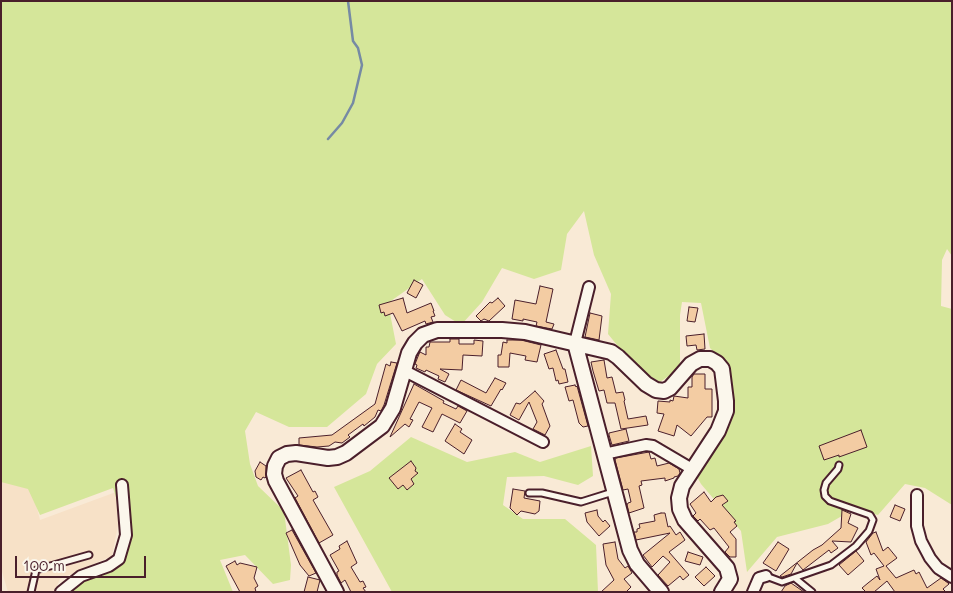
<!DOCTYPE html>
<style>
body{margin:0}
#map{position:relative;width:953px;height:593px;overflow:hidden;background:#f9ead6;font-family:Mali,sans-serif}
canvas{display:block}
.frame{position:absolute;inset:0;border:2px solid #4a1f2b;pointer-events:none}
.scale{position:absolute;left:15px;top:556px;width:131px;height:22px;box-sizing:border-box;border:2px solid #4a1f2b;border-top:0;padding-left:6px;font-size:15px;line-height:18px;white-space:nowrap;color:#4a1f2b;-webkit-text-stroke:4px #fbf7ec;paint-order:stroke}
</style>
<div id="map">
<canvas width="953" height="593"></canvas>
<div class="frame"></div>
<div class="scale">100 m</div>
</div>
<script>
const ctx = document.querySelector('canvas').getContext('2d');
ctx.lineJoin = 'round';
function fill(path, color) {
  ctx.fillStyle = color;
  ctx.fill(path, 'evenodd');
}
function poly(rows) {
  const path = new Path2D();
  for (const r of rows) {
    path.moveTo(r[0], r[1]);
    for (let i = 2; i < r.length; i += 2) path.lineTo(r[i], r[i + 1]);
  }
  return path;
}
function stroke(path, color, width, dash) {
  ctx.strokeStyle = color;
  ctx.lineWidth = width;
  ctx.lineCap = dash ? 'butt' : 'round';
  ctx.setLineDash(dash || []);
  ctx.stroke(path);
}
fill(poly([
 [1,476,31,485,40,520,116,492,118,525,112,556,60,579,54,592,8,592,1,568]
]), '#f7e1c7');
fill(poly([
 [1,1,952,1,952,256,947,249,942,260,941,306,952,309,952,505,925,488,905,484,878,515,854,509,828,524,777,537,747,572,741,531,701,484,695,473,720,441,731,401,730,368,710,348,701,303,682,302,680,315,680,368,660,382,635,367,608,334,611,294,594,255,584,211,567,234,561,270,534,279,502,268,482,302,461,325,445,315,422,279,388,303,396,344,377,364,366,394,327,427,289,427,256,412,245,431,250,464,258,486,284,511,291,565,290,580,273,584,245,555,220,560,233,592,59,592,114,558,130,541,113,488,40,515,28,489,1,482],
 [411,437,467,462,515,452,540,462,591,446,593,476,578,485,544,476,507,477,503,505,523,519,565,519,596,545,598,592,392,592,334,487,370,471]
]), '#d5e69a');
stroke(poly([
 [328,139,342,123,353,103,362,65,358,48,353,41,348,1]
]), '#768aa4', 2.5);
const building = poly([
 [414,280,423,285,416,298,407,293,414,280],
 [540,286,553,289,546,322,554,324,552,329,536,326,537,322,523,319,523,321,512,319,515,300,536,304,540,286],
 [403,298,407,313,431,303,434,311,433,311,435,316,431,317,433,322,426,324,425,321,402,331,393,313,385,316,384,312,381,313,379,305,403,298],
 [498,298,505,306,489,321,484,319,481,321,476,316,490,302,492,303,498,298],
 [689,307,698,308,695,322,687,321,689,307],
 [590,313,602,316,599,340,585,337,590,313],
 [704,334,705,349,697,350,696,345,687,346,686,336,704,334],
 [450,339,459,339,459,344,474,344,474,340,483,341,482,356,463,355,462,370,440,369,449,374,445,382,438,379,439,376,426,370,425,372,416,368,417,365,415,364,419,354,420,352,426,355,426,347,429,347,430,342,450,342,450,339],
 [507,340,521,340,541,345,537,362,525,360,526,356,510,353,509,367,498,367,498,355,501,355,503,342,507,343,507,340],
 [556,350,563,369,565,369,568,382,559,384,558,380,556,381,553,368,549,369,544,354,556,350],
 [604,360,607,378,612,377,616,393,623,392,625,400,624,401,628,419,646,416,648,425,621,429,615,403,607,403,604,390,599,391,593,371,591,362,604,360],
 [391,362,397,363,384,405,381,411,378,410,375,417,364,426,363,424,348,435,350,437,342,443,335,442,329,446,317,447,299,445,299,438,332,435,375,404,386,364,390,366,391,362],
 [694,374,705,374,705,389,712,389,712,417,707,417,691,436,677,425,674,436,658,431,664,414,657,413,658,401,670,402,670,400,673,401,674,396,688,398,688,387,692,387,692,377,694,374],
 [495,378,506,383,502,390,501,389,491,406,456,390,461,380,486,393,495,378],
 [414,384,444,401,443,403,456,409,458,406,467,411,460,423,442,414,433,432,422,427,432,408,419,402,410,419,413,420,409,427,405,424,390,437,414,384],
 [575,385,576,387,577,386,588,426,583,427,579,423,573,400,569,401,565,387,575,385],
 [535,391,544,401,542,404,550,426,545,435,533,429,537,422,529,402,519,420,510,415,516,403,520,404,535,391],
 [455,424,462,429,460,432,472,440,464,454,445,441,455,424],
 [626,429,629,441,612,445,609,435,609,433,626,429],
 [861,430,867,447,839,457,839,455,824,460,819,446,861,430],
 [649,452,651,459,655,458,657,466,669,463,679,469,680,473,678,476,674,477,674,478,665,481,665,478,641,481,642,485,639,486,644,508,629,513,627,505,628,503,631,502,628,489,623,490,615,460,616,458,649,452],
 [411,461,416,468,415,471,418,473,411,479,414,484,407,490,403,485,398,489,389,478,411,461],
 [260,462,266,466,266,477,265,478,263,477,261,480,256,477,255,471,260,462],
 [301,470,313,492,315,491,318,497,313,500,333,535,319,543,295,498,298,496,286,478,301,470],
 [513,489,525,491,524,498,540,501,539,511,535,514,521,511,517,515,510,508,513,489],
 [704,492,711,502,716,497,723,495,728,501,722,505,736,521,734,522,737,526,730,532,736,539,736,557,730,557,725,552,729,547,714,528,710,530,700,519,698,521,693,516,696,513,690,504,704,492],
 [895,505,905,509,900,521,890,517,895,505],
 [597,510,598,516,603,522,605,520,610,526,599,536,587,522,585,513,597,510],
 [842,510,851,514,848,523,858,528,851,542,832,541,838,548,831,553,829,550,803,570,797,563,791,574,782,577,780,576,813,550,822,545,841,528,842,510],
 [661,513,665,513,668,527,670,526,676,535,680,532,685,540,669,552,689,575,683,580,680,576,668,586,658,575,670,562,663,556,652,567,643,555,670,533,636,540,634,532,637,532,637,529,640,528,639,524,655,521,654,515,661,513],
 [292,530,316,573,309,576,300,565,286,533,292,530],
 [876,532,883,551,888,547,897,558,886,566,896,578,914,570,916,574,919,572,927,588,941,578,948,583,949,584,943,589,946,592,895,592,887,581,874,592,866,592,862,588,868,583,877,576,880,580,876,569,884,566,874,553,871,555,866,542,873,533,876,532],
 [347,541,357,563,351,567,360,582,363,581,366,587,363,588,366,592,351,592,345,580,341,583,337,575,337,572,339,571,330,555,340,549,339,546,347,541],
 [615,542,618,559,625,568,628,566,632,573,624,579,631,587,626,592,601,592,614,580,606,565,603,544,615,542],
 [778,542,789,549,776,571,763,563,778,542],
 [856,551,864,561,848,575,839,565,856,551],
 [688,552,703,557,700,565,685,561,688,552],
 [235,561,237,565,240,563,257,567,254,578,258,586,255,588,256,592,240,592,226,566,235,561],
 [706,567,715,576,704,586,695,577,706,567],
 [308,577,320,580,317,592,304,592,308,577],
 [791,583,804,592,781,592,785,586,791,583]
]);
fill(building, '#f3cca3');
stroke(building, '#4a1f2b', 1);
const lane = poly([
 [529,493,542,493,581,502,613,492],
 [766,576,782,582,831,565,856,546,869,531,873,520,870,515,830,501,825,496,824,490,826,483,838,469,839,465],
 [796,579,812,592],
 [31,592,36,570,89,555]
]);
const street = poly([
 [575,343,589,287],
 [403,370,543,442],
 [604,454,646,445,653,446,692,469],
 [917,495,917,526,921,541,930,558,938,568,952,577],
 [61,592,81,576,109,566,119,559,126,535,122,485],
 [753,592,759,578,766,576]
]);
const secondary = poly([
 [575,343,630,550,637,564,661,592],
 [336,592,276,481,274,474,275,466,279,458,287,454,296,453,328,458,337,457,346,453,382,426,393,408,409,353,415,343,423,335,437,330,502,330,525,332,611,352,618,357,646,384,656,390,664,391,670,388,691,364,700,359,710,359,717,363,722,369,726,401,726,411,718,431,682,486,679,498,680,509,685,520,727,568,730,579,722,592]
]);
stroke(lane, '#4a1f2b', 9);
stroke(street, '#4a1f2b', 14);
stroke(secondary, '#4a1f2b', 18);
stroke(lane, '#fbf7ec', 5);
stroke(street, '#fbf7ec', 10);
stroke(secondary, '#fbf7ec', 14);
</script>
